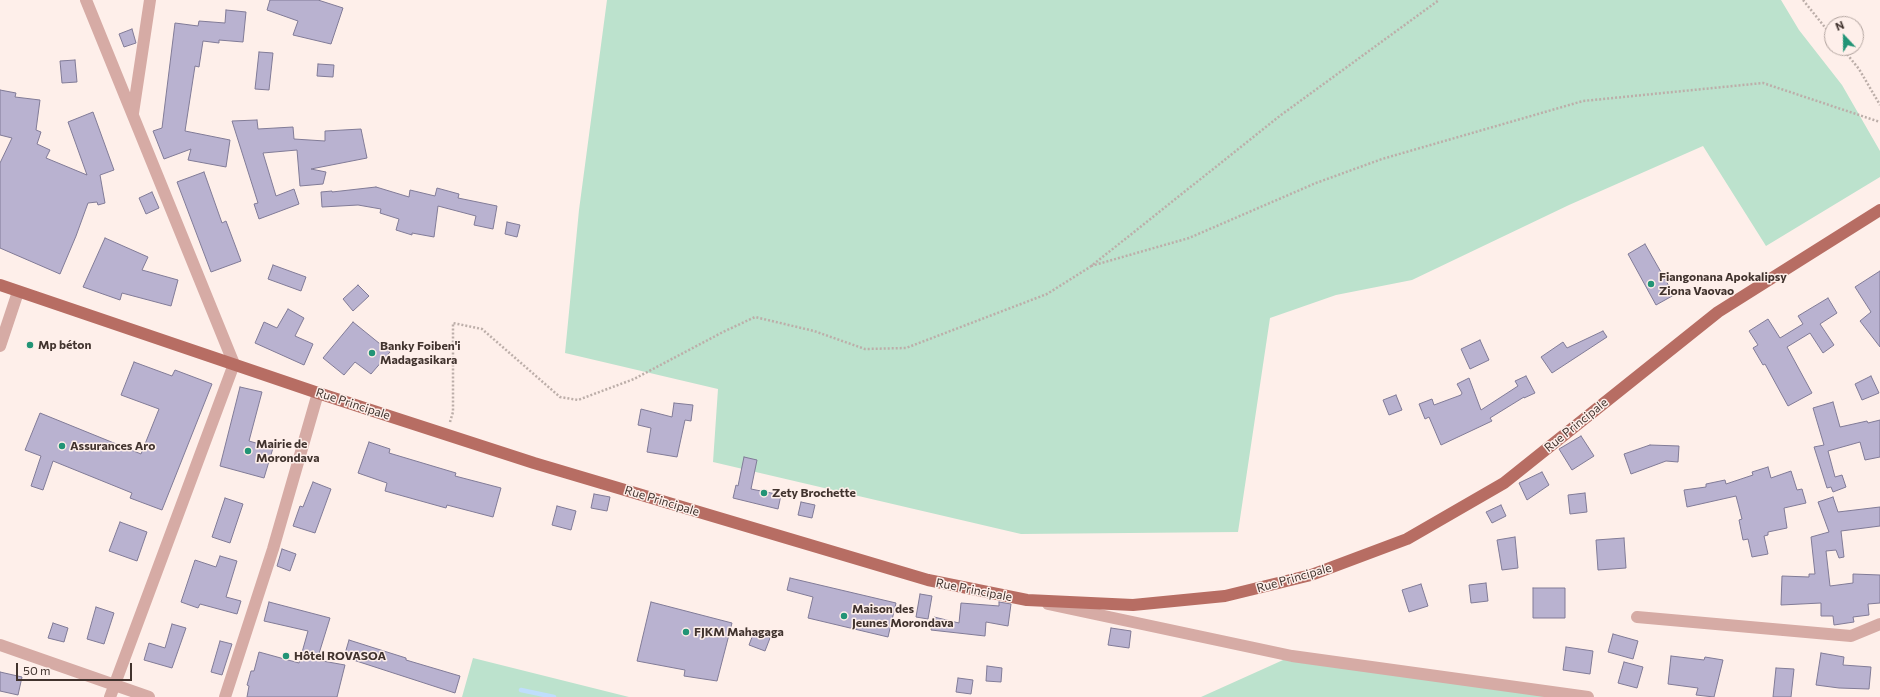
<!DOCTYPE html>
<meta charset="utf-8">
<style>
body{margin:0}
#map{position:relative;width:1880px;height:697px;overflow:hidden;background:#feefea;font-family:Commissioner,sans-serif}
canvas{display:block}
.north{position:absolute;left:1824px;top:16px;width:40px;height:40px;box-sizing:border-box;background:#feefea;border:1px solid #b2a49f;border-radius:50%;rotate:338deg;font-size:11px;font-weight:700;line-height:16px;text-align:center;color:#41332e}
.north::after{content:'';display:block;margin:auto;width:14px;height:18px;background:#229476;clip-path:polygon(50% 0,100% 100%,50% 72%,0 100%)}
.scale{position:absolute;left:16px;top:663px;width:116px;height:18px;box-sizing:border-box;border:2px solid #41332e;border-top:0;padding-left:5px;font-size:12px;line-height:14px;white-space:nowrap;color:#41332e;-webkit-text-stroke:3px #feefea;paint-order:stroke}
</style>
<div id="map">
<canvas width="1880" height="697"></canvas>
<div class="north">N</div>
<div class="scale">50 m</div>
</div>
<script>
const ctx = document.querySelector('canvas').getContext('2d');
ctx.lineJoin = 'round';
function fill(path, color) {
  ctx.fillStyle = color;
  ctx.fill(path, 'evenodd');
}
function poly(rows) {
  const path = new Path2D();
  for (const r of rows) {
    path.moveTo(r[0], r[1]);
    for (let i = 2; i < r.length; i += 2) path.lineTo(r[i], r[i + 1]);
  }
  return path;
}
function stroke(path, color, width, dash) {
  ctx.strokeStyle = color;
  ctx.lineWidth = width;
  ctx.lineCap = dash ? 'butt' : 'round';
  ctx.setLineDash(dash || []);
  ctx.stroke(path);
}
function drawText(font, color, halo, rows, align = 'center') {
  ctx.font = font + ' Commissioner,sans-serif';
  ctx.lineWidth = 3;
  ctx.setLineDash([]);
  ctx.textBaseline = 'middle';
  ctx.strokeStyle = halo;
  ctx.fillStyle = color;
  for (const [text, x, y, turn = 0] of rows) {
    ctx.save();
    ctx.translate(x, y);
    ctx.rotate((+turn || 0) * Math.PI / 180);
    ctx.textAlign = isNaN(turn) ? turn : align;
    if (halo) ctx.strokeText(text, 0, 0);
    ctx.fillText(text, 0, 0);
    ctx.restore();
  }
}
fill(poly([
 [607,0,1781,0,1799,30,1842,85,1880,151,1880,177,1766,246,1703,146,1569,205,1412,280,1336,295,1270,318,1238,532,1021,534,713,462,718,389,565,353,579,210],
 [1292,656,1588,697,1201,697],
 [473,658,629,697,462,697]
]), '#bce2cd');
stroke(poly([
 [521,690,554,697]
]), '#bfdefc', 4.5);
const building = poly([
 [270,0,318,0,343,8,331,44,293,35,298,21,267,10,270,0],
 [226,10,246,12,243,42,219,40,219,43,203,41,199,67,195,66,185,131,230,140,226,167,188,160,191,149,164,159,153,131,162,128,175,23,198,26,199,21,225,23,226,10],
 [132,29,136,43,124,47,119,34,132,29],
 [259,52,273,53,269,90,255,89,259,52],
 [75,60,77,82,62,83,60,61,75,60],
 [318,64,334,65,333,77,317,76,318,64],
 [0,90,16,93,15,97,40,100,36,130,41,132,37,144,50,150,46,158,87,175,68,122,93,112,114,170,100,175,105,203,98,205,97,202,88,203,76,236,60,274,0,248,0,163,12,138,0,135,0,90],
 [257,120,258,129,293,127,294,139,325,141,325,131,361,129,367,158,311,169,326,172,323,184,300,186,297,150,263,153,276,196,294,189,299,204,259,219,254,204,258,203,232,121,257,120],
 [204,172,222,223,226,221,241,261,211,272,177,182,204,172],
 [376,187,409,197,410,190,435,196,437,188,459,194,458,198,497,206,493,229,474,225,476,216,438,206,434,237,412,233,412,235,396,230,399,219,380,213,381,209,358,205,322,207,321,192,332,191,332,192,376,187],
 [152,192,159,208,146,214,139,198,152,192],
 [507,222,520,225,517,237,505,234,507,222],
 [105,238,148,257,142,270,178,280,171,306,122,293,120,300,83,287,105,238],
 [1645,244,1674,295,1656,305,1628,254,1645,244],
 [273,265,306,277,301,291,268,279,273,265],
 [1880,271,1880,347,1860,321,1871,312,1855,287,1880,271],
 [358,285,369,296,353,311,343,299,358,285],
 [1828,298,1837,313,1820,324,1834,345,1823,353,1810,333,1787,347,1812,393,1788,406,1765,364,1763,365,1753,348,1758,345,1749,331,1768,319,1780,338,1803,324,1798,316,1828,298],
 [288,309,304,318,295,336,313,344,304,365,255,343,264,322,277,328,288,309],
 [353,322,390,352,371,374,355,362,344,375,323,358,353,322],
 [1603,331,1607,337,1552,373,1541,357,1563,342,1567,348,1603,331],
 [1480,340,1489,360,1470,369,1461,349,1480,340],
 [134,362,172,376,175,370,212,384,162,510,130,498,132,493,53,461,43,490,31,486,41,456,25,450,40,413,141,454,159,409,121,395,134,362],
 [1526,376,1535,393,1524,398,1524,397,1490,418,1492,421,1441,445,1429,417,1425,419,1419,404,1432,399,1434,405,1461,395,1462,393,1457,384,1469,378,1481,410,1518,386,1515,381,1526,376],
 [1871,376,1879,393,1862,400,1855,384,1871,376],
 [240,387,262,392,249,441,273,448,264,478,220,466,240,387],
 [1396,395,1402,410,1389,415,1383,400,1396,395],
 [1833,402,1840,427,1867,421,1868,423,1880,420,1880,457,1865,460,1860,442,1828,451,1835,477,1842,475,1846,487,1833,492,1831,487,1827,488,1814,447,1824,445,1813,408,1833,402],
 [674,403,693,405,691,421,685,420,677,457,647,452,651,428,638,425,641,409,672,417,674,403],
 [1581,436,1594,456,1572,470,1559,449,1581,436],
 [369,442,390,449,389,453,456,473,455,476,501,488,493,517,447,505,446,508,385,491,387,483,358,473,369,442],
 [1650,445,1679,446,1678,462,1666,461,1631,474,1624,454,1650,445],
 [744,457,757,460,751,489,781,495,778,509,733,498,736,485,738,486,744,457],
 [1768,467,1771,478,1791,471,1797,490,1802,489,1806,503,1784,508,1787,528,1768,532,1768,535,1764,536,1768,554,1752,557,1748,539,1743,540,1739,520,1742,519,1736,496,1687,507,1684,490,1706,487,1706,484,1725,480,1726,484,1753,475,1752,472,1768,467],
 [1542,472,1549,485,1527,500,1519,483,1542,472],
 [313,482,331,489,315,533,293,526,300,506,303,507,313,482],
 [1585,493,1587,512,1570,514,1568,495,1585,493],
 [594,494,610,497,607,511,591,508,594,494],
 [1833,497,1838,512,1880,507,1880,526,1841,531,1844,557,1839,558,1836,550,1826,551,1830,586,1853,583,1853,574,1880,575,1880,603,1868,604,1869,615,1853,617,1854,622,1834,625,1833,616,1821,616,1821,603,1781,605,1782,576,1809,577,1809,574,1815,574,1811,537,1829,532,1818,502,1833,497],
 [225,498,243,504,230,543,212,537,225,498],
 [801,502,815,505,812,518,798,515,801,502],
 [1501,505,1506,516,1492,523,1486,512,1501,505],
 [557,506,576,511,571,530,552,525,557,506],
 [120,522,147,532,137,561,109,551,120,522],
 [1515,537,1518,568,1502,570,1497,540,1515,537],
 [1624,538,1626,568,1598,570,1596,540,1624,538],
 [282,549,296,554,290,571,277,566,282,549],
 [220,556,237,561,226,597,241,601,237,614,200,604,198,608,181,602,195,560,216,567,220,556],
 [790,578,896,603,888,637,808,618,813,597,787,590,790,578],
 [1486,583,1488,601,1471,603,1469,585,1486,583],
 [1421,584,1428,606,1409,612,1402,590,1421,584],
 [1533,588,1565,588,1565,618,1533,618,1533,588],
 [920,594,932,596,928,619,916,617,920,594],
 [269,602,330,618,317,660,345,665,337,697,247,697,249,686,247,685,251,671,254,671,259,652,299,663,308,631,264,621,269,602],
 [651,602,732,623,717,681,684,676,685,670,637,661,651,602],
 [999,602,1011,604,1008,626,986,622,985,636,931,630,934,617,959,623,961,603,999,606,999,602],
 [96,607,114,613,104,644,87,639,96,607],
 [53,623,68,628,64,642,48,638,53,623],
 [172,624,186,628,172,668,144,660,149,643,165,648,172,624],
 [1111,628,1131,631,1129,648,1108,645,1111,628],
 [754,632,770,638,765,651,749,645,754,632],
 [1613,634,1638,641,1633,659,1608,652,1613,634],
 [349,640,406,658,406,660,460,676,455,693,344,657,349,640],
 [220,641,232,644,222,675,211,672,220,641],
 [1566,647,1593,651,1590,674,1563,670,1566,647],
 [1821,653,1844,657,1843,665,1871,667,1869,689,1839,688,1816,685,1821,653],
 [1671,656,1704,660,1705,657,1723,660,1714,697,1696,695,1698,688,1668,684,1671,656],
 [1624,662,1643,667,1637,688,1618,683,1624,662],
 [987,666,1002,668,1001,682,986,681,987,666],
 [1776,668,1794,669,1791,697,1773,697,1776,668],
 [0,672,22,677,18,695,0,691,0,672],
 [958,678,973,680,971,694,956,692,958,678]
]);
fill(building, '#b9b2d0');
stroke(building, '#817b97', 1);
stroke(poly([
 [1803,0,1832,36],
 [1842,48,1859,69,1880,105],
 [1091,266,1189,238,1316,183,1382,159,1583,101,1763,83,1880,122],
 [450,422,453,412,453,323,482,329,560,397,578,400,634,379,723,332,755,317,814,331,865,349,906,348,1047,294,1090,267,1281,115,1439,0]
]), '#bcaea9', 2.5, [2, 2]);
stroke(poly([
 [86,0,234,364,110,697],
 [133,113,150,0],
 [0,346,18,292],
 [1048,604,1292,656,1588,697],
 [1637,617,1851,636,1880,624],
 [0,645,149,697],
 [225,697,273,549,318,393]
]), '#d6aba5', 12);
stroke(poly([
 [0,285,318,393,534,463,928,580,1027,600,1133,605,1225,596,1311,575,1407,539,1504,483,1718,312,1880,210]
]), '#b76d63', 12);
for (const [x, y, r, color] of [
 [1651,284,4,"#229476"],
 [30,345,4,"#229476"],
 [372,353,4,"#229476"],
 [62,446,4,"#229476"],
 [248,451,4,"#229476"],
 [764,493,4,"#229476"],
 [844,616,4,"#229476"],
 [686,632,4,"#229476"],
 [286,656,4,"#229476"]
]) {
  const dot = new Path2D();
  dot.arc(x, y, r, 0, 2 * Math.PI);
  ctx.fillStyle = color;
  ctx.fill(dot);
  stroke(dot, '#feefea', 1.5);
}
drawText('bold 12px', '#41332e', '#feefea', [
 ["Fiangonana Apokalipsy",1659,277],
 ["Ziona Vaovao",1659,291],
 ["Mp béton",38,345],
 ["Banky Foiben'i",380,346],
 ["Madagasikara",380,360],
 ["Mairie de",256,444],
 ["Morondava",256,458],
 ["Assurances Aro",70,446],
 ["Zety Brochette",772,493],
 ["Maison des",852,609],
 ["Jeunes Morondava",852,623],
 ["FJKM Mahagaga",694,632],
 ["Hôtel ROVASOA",294,656]
], 'left');
drawText('12px', '#41332e', '#feefea', [
 ["Rue Principale",353,404,18],
 ["Rue Principale",1576,425,-39],
 ["Rue Principale",662,501,17],
 ["Rue Principale",1294,578,-16],
 ["Rue Principale",974,590,11]
]);
</script>
